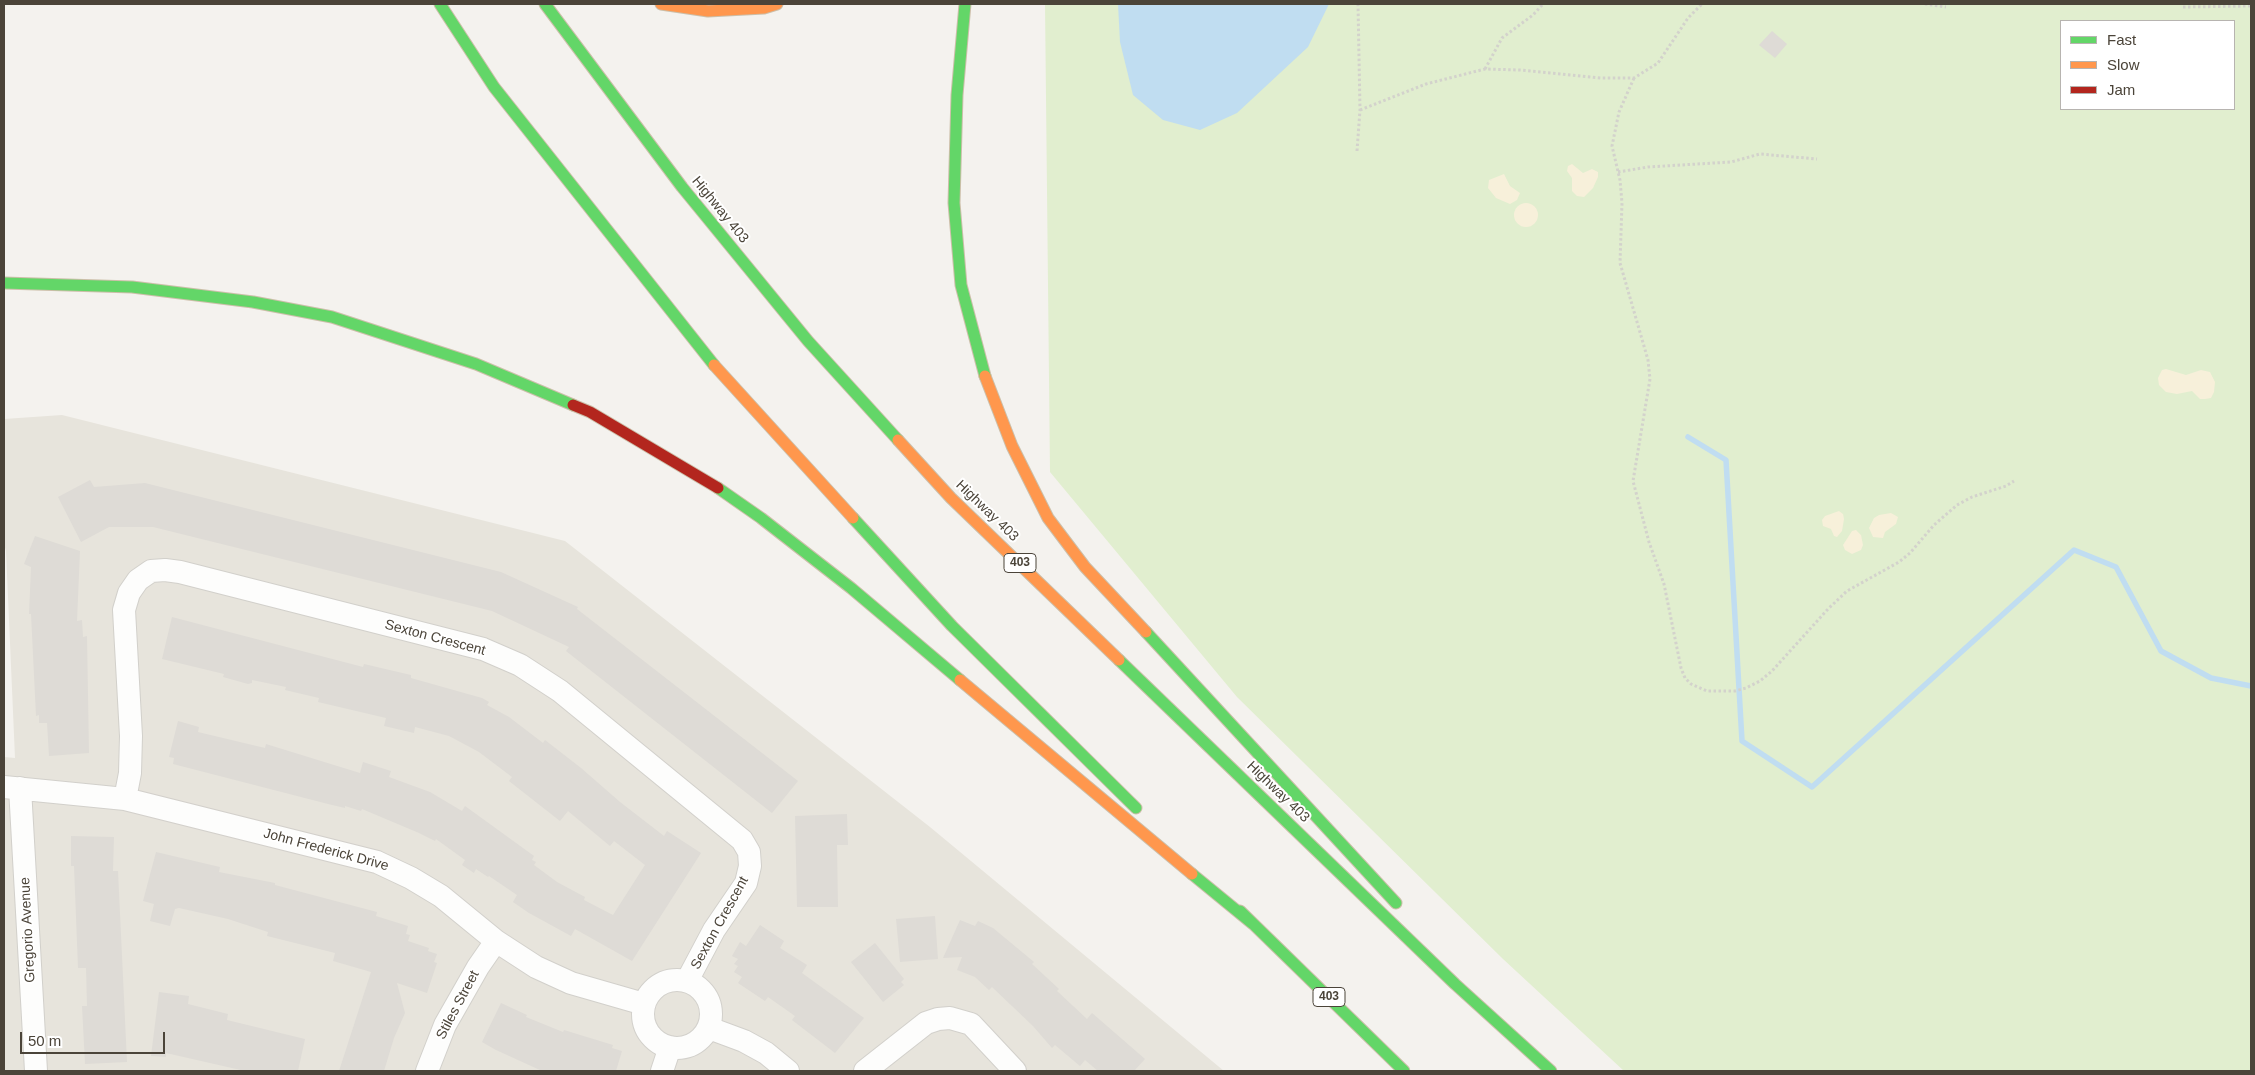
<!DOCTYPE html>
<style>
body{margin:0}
#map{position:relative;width:2255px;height:1075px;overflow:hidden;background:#f4f2ee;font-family:Helvetica,sans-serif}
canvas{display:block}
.frame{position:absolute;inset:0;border:5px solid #4b4439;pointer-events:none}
.legend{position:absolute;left:2060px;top:20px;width:175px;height:90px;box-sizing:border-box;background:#fff;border:1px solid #b7b4b0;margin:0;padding:6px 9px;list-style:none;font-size:15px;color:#4b4439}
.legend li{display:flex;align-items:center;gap:10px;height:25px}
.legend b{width:25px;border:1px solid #b7b4b0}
.scale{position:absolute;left:20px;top:1032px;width:145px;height:22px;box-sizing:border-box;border:2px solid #4b4439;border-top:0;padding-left:6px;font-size:15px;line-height:18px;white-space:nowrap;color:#4b4439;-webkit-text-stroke:4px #fff;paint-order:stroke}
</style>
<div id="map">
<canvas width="2255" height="1075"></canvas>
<div class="frame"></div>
<ul class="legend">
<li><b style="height:6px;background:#63d668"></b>Fast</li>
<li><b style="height:6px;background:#ff974d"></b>Slow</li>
<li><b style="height:6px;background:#b3261e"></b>Jam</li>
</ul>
<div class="scale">50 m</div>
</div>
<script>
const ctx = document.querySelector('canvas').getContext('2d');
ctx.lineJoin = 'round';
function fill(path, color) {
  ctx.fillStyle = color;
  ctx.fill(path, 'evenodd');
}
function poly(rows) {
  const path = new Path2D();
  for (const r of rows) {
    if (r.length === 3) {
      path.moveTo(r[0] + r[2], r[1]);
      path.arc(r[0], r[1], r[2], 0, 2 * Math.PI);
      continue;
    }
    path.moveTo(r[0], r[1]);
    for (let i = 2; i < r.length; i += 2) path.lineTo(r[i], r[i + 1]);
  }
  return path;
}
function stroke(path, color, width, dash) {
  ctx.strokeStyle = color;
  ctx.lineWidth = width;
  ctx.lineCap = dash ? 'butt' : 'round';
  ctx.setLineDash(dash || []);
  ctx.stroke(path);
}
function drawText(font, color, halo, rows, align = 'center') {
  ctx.font = font + ' Helvetica,sans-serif';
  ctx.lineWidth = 4;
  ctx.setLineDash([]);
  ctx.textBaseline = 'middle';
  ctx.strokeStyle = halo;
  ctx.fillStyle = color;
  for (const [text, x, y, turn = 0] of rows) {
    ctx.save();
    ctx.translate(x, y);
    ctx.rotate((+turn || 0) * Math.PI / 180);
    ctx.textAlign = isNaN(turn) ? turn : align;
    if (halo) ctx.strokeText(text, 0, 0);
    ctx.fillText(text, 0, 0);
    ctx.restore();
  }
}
fill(poly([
 [62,415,565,541,930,827,1224,1071,4,1071,4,757,15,758,6,551,4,544,4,419]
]), '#e7e4dc');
fill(poly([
 [1045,4,2251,4,2251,1071,1624,1071,1503,959,1237,697,1050,472],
 [2061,21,2234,21,2234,109,2061,109]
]), '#e1eecf');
fill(poly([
 [1572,164,1583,173,1592,169,1598,172,1598,177,1593,188,1584,197,1577,196,1572,191,1572,178,1567,171,1568,166],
 [1504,174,1510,186,1520,193,1517,200,1510,204,1496,198,1488,188,1489,180],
 [1526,215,12],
 [2166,369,2186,375,2201,370,2210,372,2215,382,2214,392,2211,398,2205,399,2200,399,2192,391,2177,394,2166,392,2159,385,2158,378,2162,370],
 [1839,511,1843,514,1844,519,1842,531,1837,537,1834,536,1831,529,1823,526,1822,520,1825,516],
 [1891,513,1898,517,1896,524,1885,532,1883,538,1873,537,1869,528,1874,518,1879,515],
 [1856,530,1861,535,1863,545,1861,550,1852,554,1845,550,1843,545,1852,531]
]), '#f7f0da');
fill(poly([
 [1118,4,1329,4,1308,47,1237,113,1200,130,1163,120,1133,95,1120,42]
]), '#c0ddf1');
stroke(poly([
 [1688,437,1726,460,1742,741,1812,787,2074,550,2116,567,2161,651,2211,678,2251,686]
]), '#c0ddf1', 5.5);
fill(poly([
 [1772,31,1787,44,1775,58,1759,45],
 [90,480,94,487,145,483,501,572,578,607,577,609,622,644,798,781,772,813,566,651,569,647,492,611,153,527,109,527,81,542,58,497],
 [35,536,80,551,77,621,82,620,83,637,87,636,89,753,49,756,47,723,39,723,39,715,36,716,31,614,29,614,31,567,24,564],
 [172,617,363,667,364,664,411,675,411,678,482,698,489,702,487,705,509,717,543,743,545,740,581,768,620,802,664,836,667,831,701,853,632,961,575,929,571,936,529,913,513,902,517,895,489,876,488,877,476,869,474,873,462,865,465,860,436,839,435,841,419,833,362,809,361,811,345,806,345,808,328,804,173,764,174,758,169,757,178,721,199,727,198,732,265,748,266,744,360,773,363,762,391,771,389,777,430,792,462,811,465,806,534,856,532,860,536,862,534,865,557,882,585,897,584,900,613,915,645,865,614,841,610,846,568,811,560,821,509,781,512,777,479,752,449,736,415,727,414,733,384,726,386,718,318,702,319,698,285,690,286,687,252,680,252,683,248,684,223,677,224,674,162,659],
 [847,814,848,845,837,845,838,907,797,907,795,816],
 [71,836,114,837,113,871,118,871,127,1062,85,1064,82,1006,87,1006,86,968,78,968,74,866,71,866],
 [156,852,220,867,219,872,275,883,275,885,377,912,376,916,408,926,406,934,410,935,408,941,429,948,428,951,437,954,434,962,437,963,427,993,397,983,405,1013,394,1038,384,1071,339,1071,371,972,333,961,335,953,267,936,268,932,228,919,179,908,175,909,170,926,150,921,154,904,143,901],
 [935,916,938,959,900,962,896,919],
 [960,920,975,926,978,921,993,928,1034,962,1032,964,1059,989,1057,991,1087,1019,1092,1013,1145,1059,1134,1071,1098,1071,1085,1060,1080,1066,1055,1045,1052,1048,1033,1026,992,987,989,990,975,977,957,970,962,957,943,958],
 [760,925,784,941,780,948,807,965,802,973,864,1018,835,1053,792,1020,795,1016,768,997,765,1001,738,983,742,977,734,972,738,966,734,964,738,959,732,956,740,942,746,946],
 [875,943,904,979,901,982,904,985,883,1002,851,962],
 [159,992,189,996,188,1004,228,1014,227,1020,305,1039,298,1071,245,1071,166,1053,166,1057,151,1056],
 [501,1003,527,1015,526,1017,563,1032,564,1030,613,1045,612,1048,622,1051,616,1071,542,1071,496,1050,482,1042]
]), '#dedbd6');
const street = poly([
 [4,787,125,799,377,862,411,878,441,896,496,941,536,967,571,983,644,1004],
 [20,788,36,1071],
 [125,799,130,773,131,736,124,610,129,593,138,580,151,571,165,570,180,572,483,649,520,665,560,691,742,840,749,852,750,866,746,883,714,930,687,981],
 [677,1014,34],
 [709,1028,744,1041,766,1053,788,1071],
 [427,1071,445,1025,478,967,496,941],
 [662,1071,670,1047],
 [865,1071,926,1023,938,1019,950,1018,971,1024,1015,1071]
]);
const fast = poly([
 [440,4,494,87,714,365],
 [545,4,682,187,808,341,898,440],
 [965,4,957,95,954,203,961,285,985,376],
 [4,283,132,287,253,302,332,317,476,364,573,405],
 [718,488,761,518,851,588,960,680],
 [853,518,952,626,1136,808],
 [1146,632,1396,903],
 [1119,660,1455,984,1551,1071],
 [1192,874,1253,924],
 [1240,911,1404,1071]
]);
const slow = poly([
 [661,4,708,11,764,8,777,4],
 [714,365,853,518],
 [985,376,1012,446,1048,518,1085,567,1146,632],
 [898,440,951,498,1119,660],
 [960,680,1192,874]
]);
const jam = poly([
 [573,405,590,412,718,488]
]);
stroke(street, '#d2d0cb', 24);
stroke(fast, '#ccbfa9', 13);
stroke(slow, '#ccbfa9', 13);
stroke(jam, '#ccbfa9', 13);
stroke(poly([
 [1925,4,1946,7],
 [2183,7,2251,6],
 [1485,69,1502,38,1533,15,1543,4],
 [1634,78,1619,112,1612,146,1620,180,1622,203,1620,263,1648,360,1650,379,1633,481,1649,542,1664,584,1681,668,1685,678,1691,684,1707,691,1735,691,1746,688,1760,681,1772,671,1828,609,1847,591,1899,562,1910,553,1934,525,1957,505,1972,497,2006,486,2014,481],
 [1360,110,1426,84,1485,69,1520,70,1601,78,1634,78,1658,63,1688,18,1702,4],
 [1357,151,1360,110,1358,4],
 [1618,172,1648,167,1731,162,1760,154,1817,159]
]), '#d3d2cc', 3, [2.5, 2.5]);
stroke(street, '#fdfdfc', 22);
stroke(fast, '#63d668', 11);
stroke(slow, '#ff974d', 11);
stroke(jam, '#b3261e', 11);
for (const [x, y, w] of [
 [1020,563,32],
 [1329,997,32]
]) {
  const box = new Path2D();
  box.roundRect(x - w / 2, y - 9.5, w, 19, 4);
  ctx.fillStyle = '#fff';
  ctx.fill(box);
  stroke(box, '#4b4439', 1);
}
drawText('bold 12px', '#4b4439', null, [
 ["403",1020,563],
 ["403",1329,997]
]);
drawText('14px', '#4b4439', '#fff', [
 ["Highway 403",720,210,51],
 ["Highway 403",987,511,44],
 ["Sexton Crescent",435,638,15],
 ["Highway 403",1278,792,44],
 ["John Frederick Drive",326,850,15],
 ["Sexton Crescent",720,923,-61],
 ["Gregorio Avenue",28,930,-93],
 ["Stiles Street",458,1005,-62]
]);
</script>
